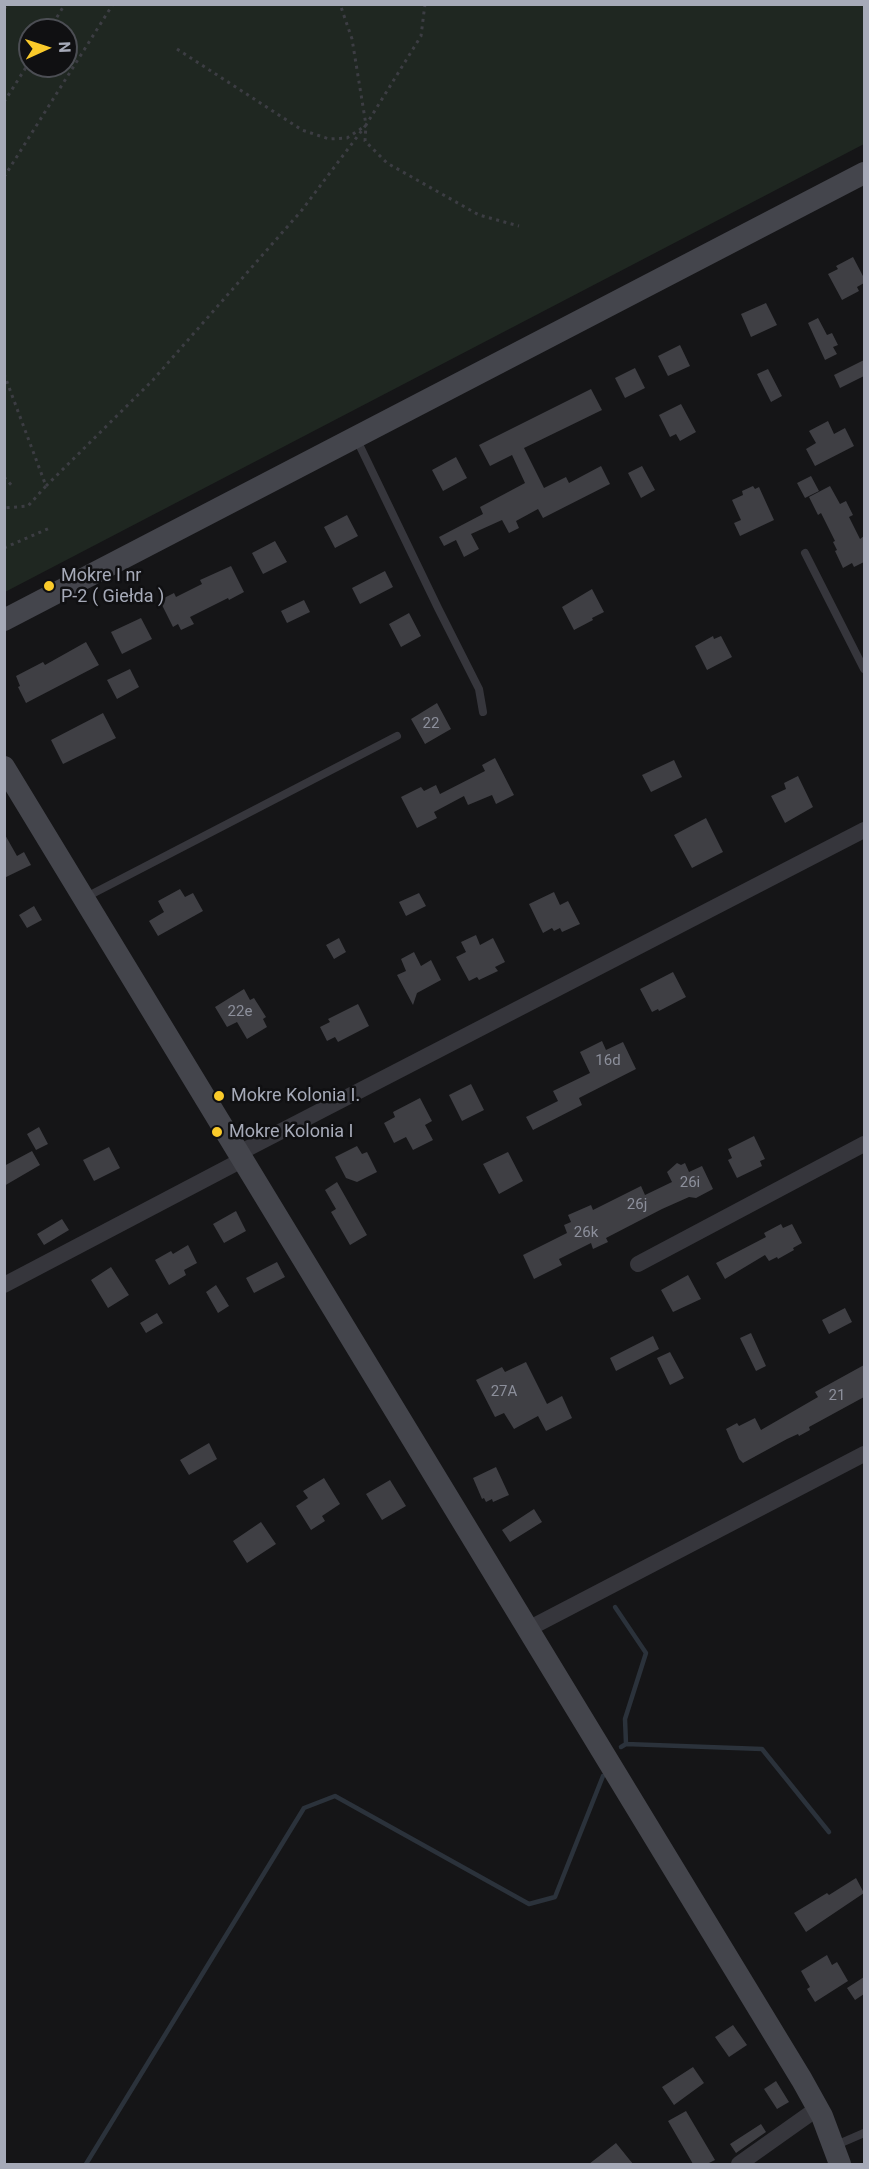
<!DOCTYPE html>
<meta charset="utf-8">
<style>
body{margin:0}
#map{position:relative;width:869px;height:2169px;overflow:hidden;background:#151517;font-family:Roboto,sans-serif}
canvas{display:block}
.frame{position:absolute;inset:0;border:6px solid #a6aab8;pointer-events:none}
.north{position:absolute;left:18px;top:18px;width:60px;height:60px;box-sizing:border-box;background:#101012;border:2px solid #4c4e54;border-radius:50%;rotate:87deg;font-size:16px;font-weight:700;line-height:24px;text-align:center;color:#a6aab8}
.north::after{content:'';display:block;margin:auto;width:21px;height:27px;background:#faca2a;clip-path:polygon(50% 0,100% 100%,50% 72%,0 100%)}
</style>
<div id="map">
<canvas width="869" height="2169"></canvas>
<div class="frame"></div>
<div class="north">N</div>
</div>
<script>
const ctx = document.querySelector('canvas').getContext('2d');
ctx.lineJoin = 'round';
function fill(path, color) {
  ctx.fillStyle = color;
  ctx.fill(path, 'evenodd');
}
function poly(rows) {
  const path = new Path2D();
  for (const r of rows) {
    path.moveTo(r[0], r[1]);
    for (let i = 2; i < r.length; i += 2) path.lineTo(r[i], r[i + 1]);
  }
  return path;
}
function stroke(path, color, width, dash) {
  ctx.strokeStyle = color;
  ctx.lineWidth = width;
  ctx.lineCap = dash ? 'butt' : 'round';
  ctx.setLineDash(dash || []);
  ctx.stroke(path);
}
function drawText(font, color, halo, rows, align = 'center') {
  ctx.font = font + ' Roboto,sans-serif';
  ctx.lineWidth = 5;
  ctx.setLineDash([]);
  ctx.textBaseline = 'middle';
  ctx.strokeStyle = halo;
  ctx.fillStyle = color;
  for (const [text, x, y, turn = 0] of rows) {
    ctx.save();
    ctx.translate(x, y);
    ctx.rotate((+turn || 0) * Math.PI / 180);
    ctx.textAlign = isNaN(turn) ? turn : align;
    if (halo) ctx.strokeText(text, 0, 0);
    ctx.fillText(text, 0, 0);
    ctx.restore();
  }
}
fill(poly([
 [5,4,864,5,864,144,5,592],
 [30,30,66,30,66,66,30,66]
]), '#1f2721');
stroke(poly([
 [615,1607,646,1653,625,1719,626,1744,621,1747],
 [626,1744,762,1749,829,1832],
 [86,2164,304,1808,335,1796,529,1904,555,1897,603,1776]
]), '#2b323b', 4.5);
fill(poly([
 [853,257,864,278,864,283,857,287,859,291,842,300,828,274,838,269,836,266],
 [766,303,777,325,751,337,741,314],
 [818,318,827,335,832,333,838,345,833,347,837,354,825,360,808,323],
 [680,345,690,366,668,376,658,356],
 [864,360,864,376,840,388,834,375],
 [635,368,645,388,625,398,615,378],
 [768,369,782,396,771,402,757,374],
 [591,389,602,410,524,448,544,488,566,477,569,483,601,466,610,484,543,518,538,509,516,521,519,528,509,533,502,520,471,534,479,549,464,557,456,540,444,546,439,537,483,514,480,507,525,483,512,455,490,466,479,445],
 [681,404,696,432,680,441,676,434,670,437,659,415],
 [828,421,834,434,845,428,854,446,815,466,806,449,816,443,809,431],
 [456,457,467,478,443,491,432,470],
 [642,466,655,490,641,498,628,473],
 [811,476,819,491,805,498,797,483],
 [753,486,755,489,759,487,774,520,740,536,734,523,741,520,732,500,743,495,742,491],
 [830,486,840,504,846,501,853,515,849,517,860,539,864,536,864,562,854,567,852,563,843,568,835,551,837,550,833,542,835,541,821,513,818,515,809,497],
 [347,515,358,536,335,548,324,527],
 [275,541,287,562,263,574,252,553],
 [231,566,244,592,229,600,228,598,190,617,194,624,181,630,178,624,173,627,161,603,164,601,162,599,174,593,176,597,202,584,200,580],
 [385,571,393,587,360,604,352,588],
 [592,589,604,612,592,618,593,620,574,630,562,607],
 [304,600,310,612,287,623,281,611],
 [409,613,421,636,401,647,389,624],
 [141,618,152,639,122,654,111,632],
 [713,636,714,639,721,636,732,657,707,670,695,646],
 [86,642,99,665,26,703,18,687,20,686,16,676,43,662,45,665],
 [130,669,139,687,117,699,107,680],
 [437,703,451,729,425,744,411,719],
 [103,713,116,738,63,764,51,740],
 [495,758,514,795,496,804,492,795,468,805,464,796,434,812,437,818,417,828,401,797,421,787,424,791,436,785,440,794,485,771,482,765],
 [674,760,682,777,651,792,642,775],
 [798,776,813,807,785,823,771,796,786,789,784,783],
 [706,818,723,852,692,868,674,835],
 [4,833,17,856,24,852,31,865,4,878],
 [180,889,185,897,193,893,203,911,158,936,149,921,164,912,158,901],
 [554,892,560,905,568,901,580,924,562,932,560,928,554,931,552,928,543,933,529,904],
 [419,893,426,906,406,916,399,902],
 [34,906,42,920,27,928,19,915],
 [476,935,480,945,493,938,505,962,495,967,498,971,479,980,477,977,469,981,456,957,466,952,461,942],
 [339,938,346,952,334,959,326,945],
 [414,952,421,966,431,960,441,980,417,993,413,1005,397,975,406,971,401,959],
 [673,972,686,997,659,1011,658,1009,652,1012,640,989],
 [244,989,250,1000,254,998,266,1017,263,1019,267,1027,247,1039,237,1022,227,1027,215,1007],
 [358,1004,369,1026,338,1042,335,1037,327,1041,320,1027,330,1022,328,1019],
 [602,1041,606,1050,623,1042,636,1069,579,1098,582,1105,533,1130,526,1117,558,1101,553,1091,590,1073,580,1052],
 [471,1084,484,1110,462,1121,449,1095],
 [420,1098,432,1121,425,1125,433,1140,413,1150,406,1137,394,1143,384,1123,395,1117,393,1112],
 [39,1127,48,1144,36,1150,27,1134],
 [754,1136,765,1159,760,1161,762,1166,737,1178,728,1160,732,1158,728,1149],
 [357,1146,362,1154,367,1152,377,1172,357,1182,346,1178,335,1157],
 [109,1147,120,1168,94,1181,83,1160],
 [32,1151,40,1165,4,1186,4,1166],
 [508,1152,523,1181,499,1194,483,1164],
 [677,1163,681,1165,685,1163,689,1172,702,1166,713,1189,696,1198,689,1197,662,1209,606,1238,608,1242,593,1249,591,1243,559,1259,562,1265,534,1279,523,1255,567,1233,564,1225,571,1222,568,1215,591,1205,593,1210,641,1186,645,1195,672,1182,667,1172],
 [337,1182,367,1235,350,1245,331,1212,336,1209,325,1190],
 [236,1211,246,1231,224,1243,213,1224],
 [62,1219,69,1230,44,1245,37,1234],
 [781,1224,783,1228,792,1224,802,1243,793,1248,794,1250,778,1259,777,1257,769,1261,765,1255,725,1279,716,1263,766,1237,764,1233],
 [188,1245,197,1263,184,1270,186,1275,169,1285,155,1260,171,1251,173,1254],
 [277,1262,285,1277,254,1293,246,1278],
 [111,1267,129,1295,108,1308,91,1280],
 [688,1275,701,1299,673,1312,661,1290],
 [216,1285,229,1306,218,1313,206,1292],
 [845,1308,852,1322,829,1334,822,1320],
 [157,1313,163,1323,146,1333,140,1323],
 [751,1333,766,1366,756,1371,740,1338],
 [653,1336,659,1349,616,1371,610,1358],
 [670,1352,684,1378,670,1385,657,1358],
 [526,1362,547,1404,562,1396,572,1418,546,1431,538,1416,514,1429,504,1413,495,1417,476,1380,502,1367,505,1372],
 [864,1365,864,1397,809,1427,810,1430,799,1436,798,1434,787,1439,743,1463,739,1459,726,1429,737,1423,739,1426,755,1418,761,1430,818,1397,815,1392],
 [209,1443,217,1459,189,1475,180,1460],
 [496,1467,509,1495,493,1502,492,1499,486,1502,484,1498,482,1499,473,1478],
 [324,1478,340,1504,322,1516,325,1521,311,1530,296,1506,308,1498,303,1491],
 [390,1480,406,1506,382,1520,366,1494],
 [534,1509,542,1522,510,1542,502,1530],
 [261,1522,276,1544,247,1563,233,1541],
 [856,1878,864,1893,806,1932,794,1913,827,1893,829,1895],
 [827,1955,832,1965,837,1962,848,1981,815,2002,807,1989,810,1987,801,1971],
 [864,1977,864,1994,855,2000,847,1988],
 [733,2025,747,2045,729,2057,715,2037],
 [693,2067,704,2083,674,2105,662,2087],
 [776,2081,789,2102,777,2109,764,2089],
 [686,2111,715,2160,707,2164,693,2164,668,2121],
 [761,2124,766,2132,736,2153,730,2144],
 [616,2143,633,2164,589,2164]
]), '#3f3f44');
stroke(poly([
 [425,4,421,36,366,125,365,141,387,163,479,215,519,226],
 [4,9,8,4],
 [49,30,65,4],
 [177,49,302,130,329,139,347,138,362,128],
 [4,102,30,61],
 [4,177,113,4],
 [4,374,46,486,28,506,4,508],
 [4,477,14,488],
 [46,486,152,381,302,210,366,125,352,39,340,4],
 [4,548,52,527]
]), '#3c3d43', 3, [3, 4.5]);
stroke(poly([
 [356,438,438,608,479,689,483,712],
 [805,553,864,669],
 [86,900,92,894,397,736],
 [834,2146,864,2133]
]), '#36363c', 8);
stroke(poly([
 [239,1153,864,830],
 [638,1264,864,1144],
 [4,1285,242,1160],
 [528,1629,864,1454],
 [739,2164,818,2108]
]), '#36363c', 16);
stroke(poly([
 [4,620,864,173],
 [4,767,802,2080,822,2116,840,2164]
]), '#44454c', 22);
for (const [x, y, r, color] of [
 [49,586,6,"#faca2a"],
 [219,1096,6,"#faca2a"],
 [217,1132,6,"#faca2a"]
]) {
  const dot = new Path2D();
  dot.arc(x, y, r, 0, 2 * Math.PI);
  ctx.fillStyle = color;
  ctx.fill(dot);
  stroke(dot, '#101012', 2);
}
drawText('15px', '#8c8f9b', null, [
 ["22",431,724],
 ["22e",240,1012],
 ["16d",608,1061],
 ["26i",690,1183],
 ["26j",637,1205],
 ["26k",586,1233],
 ["27A",504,1392],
 ["21",837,1396]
]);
drawText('18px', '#a6aab8', '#101012', [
 ["Mokre I nr",61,576],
 ["P-2 ( Giełda )",61,597],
 ["Mokre Kolonia I.",231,1096],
 ["Mokre Kolonia I",229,1132]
], 'left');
</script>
